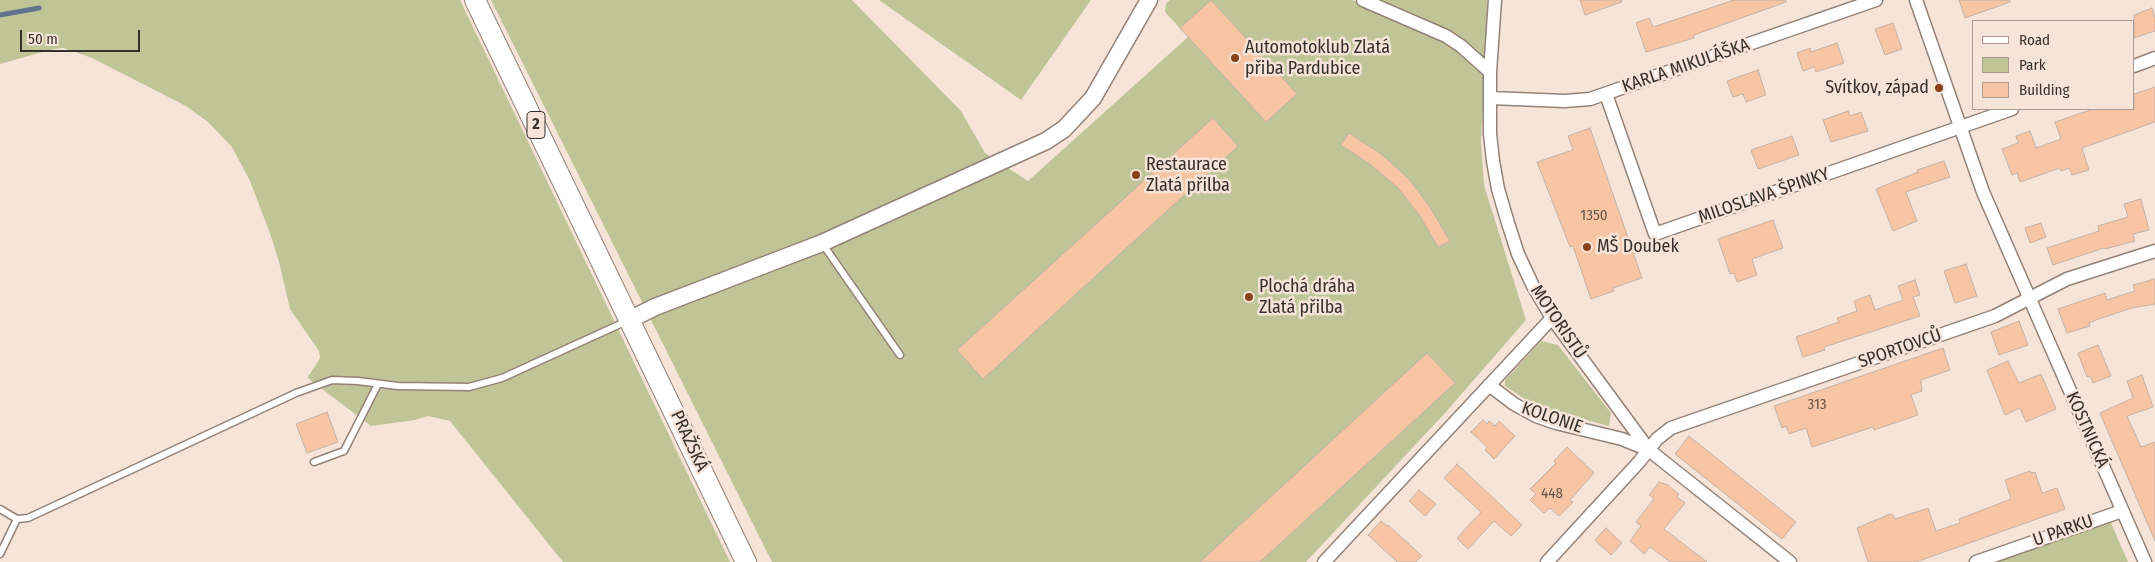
<!DOCTYPE html>
<meta charset="utf-8">
<style>
body{margin:0}
#map{position:relative;width:2155px;height:562px;overflow:hidden;background:#f6e4d9;font-family:"Fira Sans Condensed",sans-serif}
canvas{display:block}
.legend{position:absolute;left:1972px;top:20px;width:162px;height:90px;box-sizing:border-box;background:#f6e4d9;border:1px solid #aa9c94;margin:0;padding:6px 9px;list-style:none;font-size:15px;color:#37312c}
.legend li{display:flex;align-items:center;gap:10px;height:25px}
.legend b{width:25px;border:1px solid #aa9c94}
.scale{position:absolute;left:20px;top:30px;width:120px;height:22px;box-sizing:border-box;border:2px solid #37312c;border-top:0;padding-left:6px;font-size:15px;line-height:18px;white-space:nowrap;color:#37312c;-webkit-text-stroke:4px #f6e4d9;paint-order:stroke}
</style>
<div id="map">
<canvas width="2155" height="562"></canvas>
<ul class="legend">
<li><b style="height:6px;background:#fff"></b>Road</li>
<li><b style="height:14px;background:#bfc597"></b>Park</li>
<li><b style="height:14px;background:#f7c5a4"></b>Building</li>
</ul>
<div class="scale">50 m</div>
</div>
<script>
const ctx = document.querySelector('canvas').getContext('2d');
ctx.lineJoin = 'round';
function fill(path, color) {
  ctx.fillStyle = color;
  ctx.fill(path, 'evenodd');
}
function poly(rows) {
  const path = new Path2D();
  for (const r of rows) {
    path.moveTo(r[0], r[1]);
    for (let i = 2; i < r.length; i += 2) path.lineTo(r[i], r[i + 1]);
  }
  return path;
}
function stroke(path, color, width, dash) {
  ctx.strokeStyle = color;
  ctx.lineWidth = width;
  ctx.lineCap = dash ? 'butt' : 'round';
  ctx.setLineDash(dash || []);
  ctx.stroke(path);
}
function drawText(font, color, halo, rows, align = 'center') {
  ctx.font = font + ' "Fira Sans Condensed",sans-serif';
  ctx.lineWidth = 5;
  ctx.setLineDash([]);
  ctx.textBaseline = 'middle';
  ctx.strokeStyle = halo;
  ctx.fillStyle = color;
  for (const [text, x, y, turn = 0] of rows) {
    ctx.save();
    ctx.translate(x, y);
    ctx.rotate((+turn || 0) * Math.PI / 180);
    ctx.textAlign = isNaN(turn) ? turn : align;
    if (halo) ctx.strokeText(text, 0, 0);
    ctx.fillText(text, 0, 0);
    ctx.restore();
  }
}
fill(poly([
 [0,0,460,0,730,562,563,562,450,421,428,416,415,420,371,426,309,379,308,377,320,358,319,351,290,309,279,262,271,236,250,181,232,147,208,122,186,106,92,58,64,48,53,49,0,64],
 [491,0,852,0,961,111,985,153,1028,181,1188,37,1165,12,1166,4,1170,0,1352,0,1361,4,1364,0,1488,0,1481,142,1484,185,1526,320,1445,413,1306,562,772,562],
 [879,0,1091,0,1021,100],
 [1541,341,1558,345,1611,413,1609,426,1548,410,1528,401,1505,386,1505,380],
 [2099,523,2111,523,2128,562,1989,562]
]), '#bfc597');
stroke(poly([
 [0,15,39,8]
]), '#60738f', 5);
const building = poly([
 [1211,0,1297,94,1266,122,1180,28,1211,0],
 [1580,0,1621,0,1622,2,1585,15,1580,0],
 [1734,0,1786,0,1786,2,1694,35,1694,38,1646,52,1636,23,1649,18,1653,27,1734,0],
 [1959,0,2010,0,2010,2,1965,18,1959,0],
 [2152,8,2155,18,2155,31,2134,38,2134,15,2152,8],
 [1893,23,1902,49,1885,55,1875,29,1893,23],
 [1837,43,1844,63,1816,72,1814,67,1803,71,1797,53,1810,48,1811,52,1837,43],
 [1758,70,1766,95,1746,102,1743,94,1733,97,1727,81,1758,70],
 [2155,87,2155,122,2082,148,2089,170,2072,175,2069,168,2061,171,2060,168,2020,182,2017,173,2012,175,2002,149,2018,143,2016,136,2030,131,2036,148,2061,139,2055,122,2093,109,2134,109,2134,94,2155,87],
 [1848,111,1850,116,1861,112,1868,131,1831,142,1823,120,1848,111],
 [1213,118,1238,146,983,379,957,350,1213,118],
 [1590,128,1642,278,1613,288,1614,291,1591,299,1573,246,1570,247,1537,162,1573,150,1568,136,1590,128],
 [1349,133,1381,154,1408,178,1430,207,1450,241,1438,247,1420,216,1398,188,1371,165,1341,145,1349,133],
 [1792,136,1799,155,1758,169,1751,150,1792,136],
 [1944,161,1950,177,1906,192,1917,221,1893,231,1876,189,1918,172,1917,170,1944,161],
 [2141,199,2149,230,2133,234,2135,241,2105,249,2104,248,2053,265,2047,248,2099,231,2098,226,2128,217,2124,204,2141,199],
 [1773,220,1783,248,1752,259,1757,275,1737,282,1734,273,1730,274,1718,239,1773,220],
 [2041,223,2046,237,2030,243,2025,228,2041,223],
 [1966,264,1977,296,1955,303,1944,271,1966,264],
 [2155,279,2155,304,2132,308,2096,320,2089,323,2090,326,2067,333,2058,309,2105,293,2107,300,2135,291,2133,285,2155,279],
 [1915,280,1920,295,1913,297,1920,316,1824,347,1825,350,1803,357,1796,337,1839,322,1837,318,1857,311,1854,301,1870,295,1875,310,1903,300,1898,286,1915,280],
 [2019,321,2028,345,1999,355,1991,332,2019,321],
 [2098,345,2111,376,2093,383,2090,376,2087,377,2078,353,2098,345],
 [1943,348,1950,370,1921,380,1922,391,1911,395,1918,415,1874,430,1873,427,1812,447,1806,428,1789,434,1786,426,1782,428,1774,406,1943,348],
 [1427,353,1455,383,1260,562,1200,562,1427,353],
 [2008,361,2019,383,2041,374,2056,409,2026,422,2020,408,2005,415,1987,370,2008,361],
 [2142,375,2153,407,2127,416,2141,447,2155,442,2155,541,2100,413,2133,398,2127,381,2142,375],
 [327,412,338,442,307,453,296,424,327,412],
 [1483,420,1487,424,1489,421,1495,426,1499,421,1515,436,1494,459,1485,450,1487,447,1471,432,1483,420],
 [1689,436,1796,522,1782,539,1675,454,1689,436],
 [1567,447,1594,473,1570,500,1573,502,1559,516,1550,508,1544,513,1530,500,1536,494,1530,489,1556,463,1554,461,1567,447],
 [1457,464,1522,525,1511,536,1494,521,1468,549,1457,538,1481,512,1444,478,1457,464],
 [2030,471,2031,473,2035,472,2042,493,2057,488,2065,509,1916,562,1868,562,1857,528,1890,514,1893,515,1895,519,1928,508,1936,531,1960,523,1959,519,2011,499,2005,480,2030,471],
 [1659,482,1668,485,1679,494,1677,497,1685,503,1664,529,1707,562,1670,562,1650,547,1644,554,1630,541,1641,526,1636,522,1654,499,1649,495,1659,482],
 [1419,490,1436,504,1425,516,1409,501,1419,490],
 [1381,521,1387,526,1388,525,1422,556,1416,562,1397,562,1368,535,1381,521],
 [1606,528,1622,543,1611,555,1595,540,1606,528]
]);
fill(building, '#f7c5a4');
stroke(building, '#c3b2a7', 1);
const service = poly([
 [822,243,900,355],
 [314,462,344,451,378,384],
 [0,509,17,519,28,518,296,393,332,380,358,381,398,386,469,387,502,378,627,321],
 [0,554,17,519]
]);
const minor = poly([
 [1363,0,1446,36,1461,46,1490,72],
 [1495,0,1490,72,1490,134,1493,161,1498,189,1508,223,1518,254,1533,286,1552,318,1649,450,1790,562],
 [1916,0,1983,192,2145,562],
 [2134,66,2155,58],
 [1606,94,1655,234,2012,109],
 [1490,98,1565,101,1590,99,1876,0],
 [1489,385,1514,404,1536,416,1556,423,1622,439,1649,450],
 [1324,562,1552,318],
 [1547,562,1639,462,1657,439,1671,428,1995,316,2067,279,2155,251],
 [1976,562,2122,511]
]);
const tertiary = poly([
 [631,319,655,307,822,243,1046,141,1064,129,1093,98,1149,0]
]);
const primary = poly([
 [475,0,746,562]
]);
stroke(service, '#928277', 9);
stroke(minor, '#928277', 15);
stroke(tertiary, '#928277', 19);
stroke(primary, '#928277', 22);
stroke(service, '#fff', 6);
stroke(minor, '#fff', 12);
stroke(tertiary, '#fff', 16);
stroke(primary, '#fff', 20);
for (const [x, y, r, color] of [
 [1235,58,5,"#874219"],
 [1939,88,5,"#874219"],
 [1136,175,5,"#874219"],
 [1587,247,5,"#874219"],
 [1249,297,5,"#874219"]
]) {
  const dot = new Path2D();
  dot.arc(x, y, r, 0, 2 * Math.PI);
  ctx.fillStyle = color;
  ctx.fill(dot);
  stroke(dot, '#f6e4d9', 2);
}
drawText('15px', '#67564a', null, [
 ["1350",1594,216],
 ["313",1817,405],
 ["448",1552,494]
]);
for (const [x, y, w] of [
 [536,125,18]
]) {
  const box = new Path2D();
  box.roundRect(x - w / 2, y - 13.5, w, 27, 4);
  ctx.fillStyle = '#f6e4d9';
  ctx.fill(box);
  stroke(box, '#37312c', 1);
}
drawText('bold 16px', '#37312c', null, [
 ["2",536,125]
]);
drawText('18px', '#37312c', '#f6e4d9', [
 ["Automotoklub Zlatá",1245,48],
 ["přiba Pardubice",1245,69],
 ["Svítkov, západ",1929,88,"right"],
 ["Restaurace",1146,165],
 ["Zlatá přilba",1146,186],
 ["MŠ Doubek",1597,247],
 ["Plochá dráha",1259,287],
 ["Zlatá přilba",1259,308]
], 'left');
drawText('18px', '#37312c', '#f6e4d9', [
 ["KARLA MIKULÁŠKA",1686,66,-19],
 ["MILOSLAVA ŠPINKY",1764,196,-19],
 ["MOTORISTŮ",1558,322,56],
 ["SPORTOVCŮ",1900,349,-19],
 ["KOLONIE",1552,418,19],
 ["KOSTNICKÁ",2087,430,66],
 ["PRAŽSKÁ",689,441,65],
 ["U PARKU",2063,531,-19]
]);
</script>
